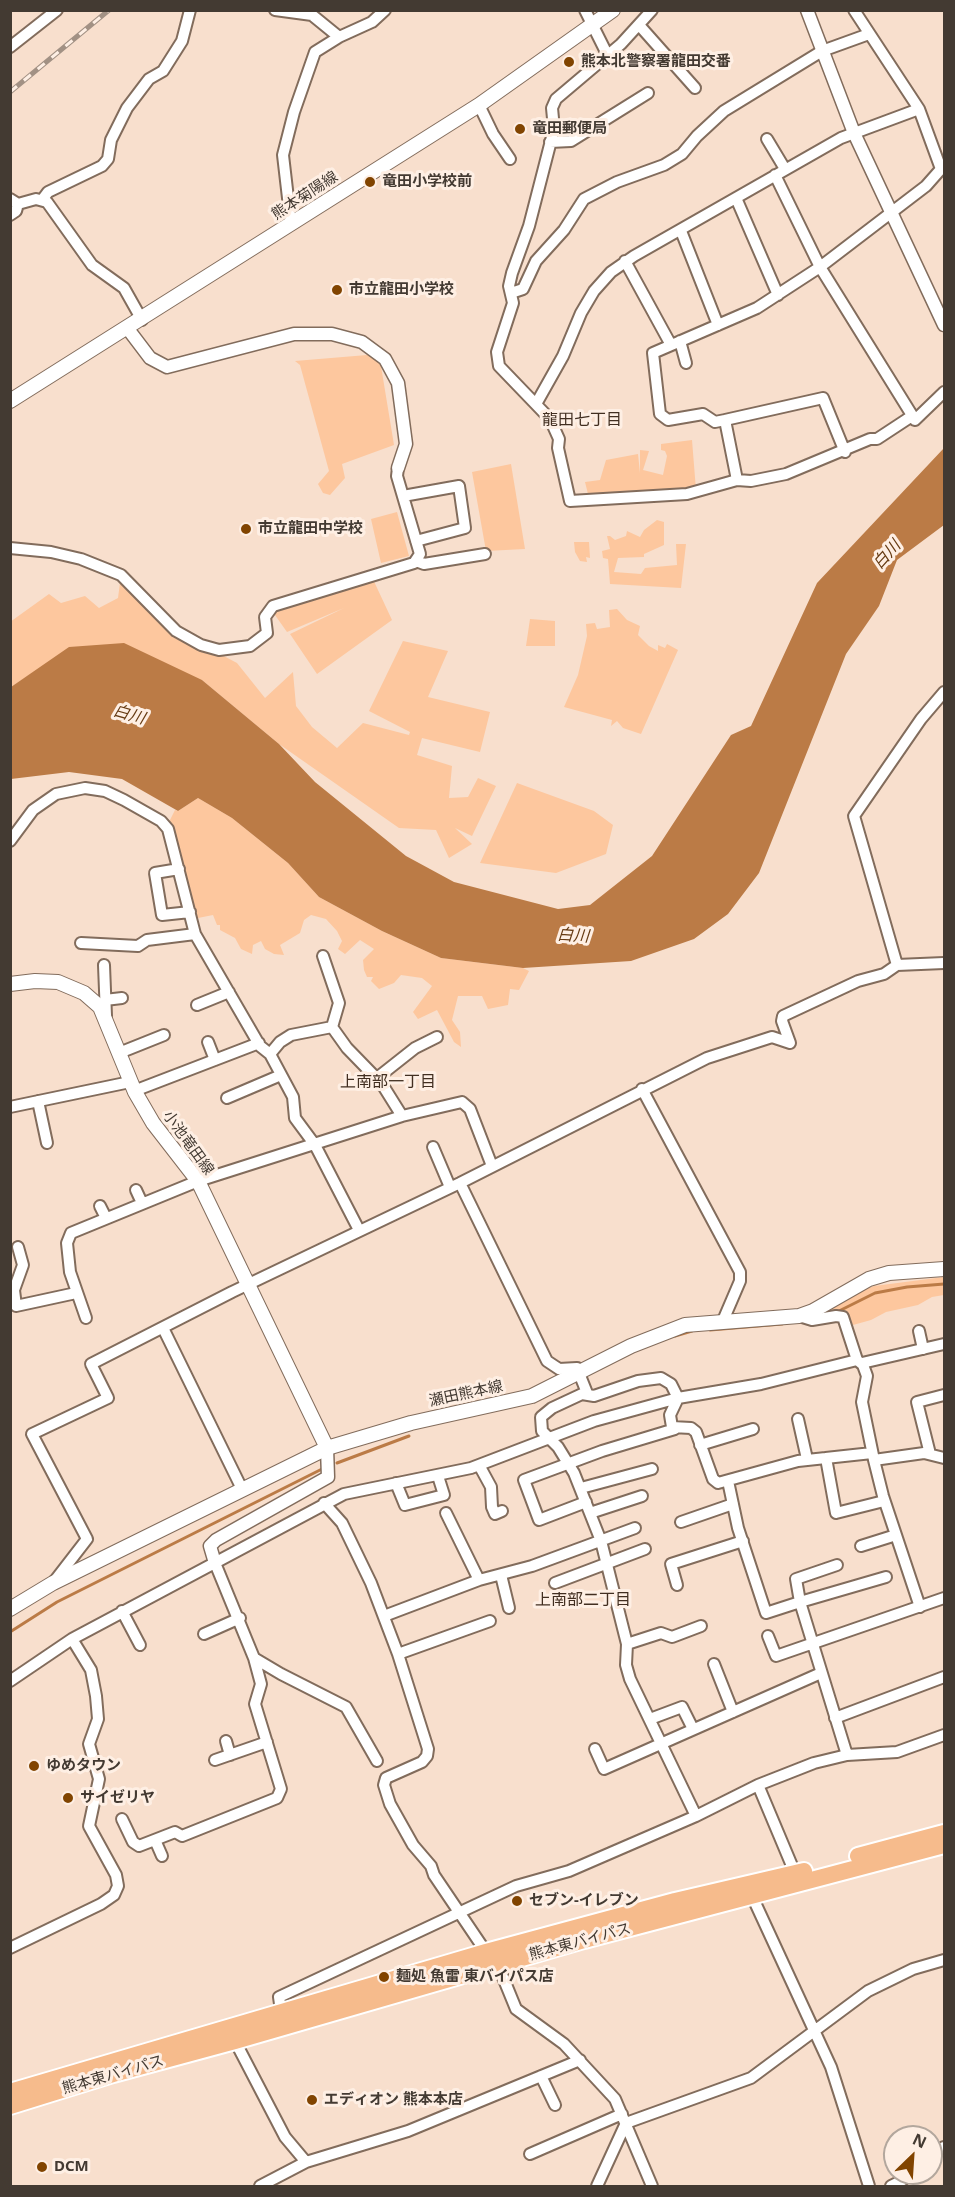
<!DOCTYPE html>
<meta charset="utf-8">
<style>
body{margin:0}
#map{position:relative;width:955px;height:2197px;overflow:hidden;background:#f8dfcd;font-family:"Noto Sans",sans-serif}
canvas{display:block}
.frame{position:absolute;inset:0;border:12px solid #433a32;pointer-events:none}
.north{position:absolute;left:883px;top:2125px;width:60px;height:60px;box-sizing:border-box;background:#feefe4;border:2px solid #b3a79d;border-radius:50%;rotate:25deg;font-size:16px;font-weight:700;line-height:24px;text-align:center;color:#433a32}
.north::after{content:'';display:block;margin:auto;width:21px;height:27px;background:#814400;clip-path:polygon(50% 0,100% 100%,50% 72%,0 100%)}
</style>
<div id="map">
<canvas width="955" height="2197"></canvas>
<div class="frame"></div>
<div class="north">N</div>
</div>
<script>
const ctx = document.querySelector('canvas').getContext('2d');
ctx.lineJoin = 'round';
function fill(path, color) {
  ctx.fillStyle = color;
  ctx.fill(path, 'evenodd');
}
function poly(rows) {
  const path = new Path2D();
  for (const r of rows) {
    path.moveTo(r[0], r[1]);
    for (let i = 2; i < r.length; i += 2) path.lineTo(r[i], r[i + 1]);
  }
  return path;
}
function stroke(path, color, width, dash) {
  ctx.strokeStyle = color;
  ctx.lineWidth = width;
  ctx.lineCap = dash ? 'butt' : 'round';
  ctx.setLineDash(dash || []);
  ctx.stroke(path);
}
function drawText(font, color, halo, rows, align = 'center') {
  ctx.font = font + ' "Noto Sans","Noto Sans JP",sans-serif';
  ctx.lineWidth = 6;
  ctx.setLineDash([]);
  ctx.textBaseline = 'middle';
  ctx.strokeStyle = halo;
  ctx.fillStyle = color;
  for (const [text, x, y, turn = 0] of rows) {
    ctx.save();
    ctx.translate(x, y);
    ctx.rotate((+turn || 0) * Math.PI / 180);
    ctx.textAlign = isNaN(turn) ? turn : align;
    if (halo) ctx.strokeText(text, 0, 0);
    ctx.fillText(text, 0, 0);
    ctx.restore();
  }
}
fill(poly([
 [379,354,394,445,342,464,345,478,330,495,323,493,318,484,329,471,300,365,295,361],
 [692,440,696,490,589,498,585,482,600,480,606,460,638,454,640,473,640,450,649,451,643,470,663,475,667,456,665,451,661,450,661,444],
 [511,464,525,549,486,551,472,472],
 [397,512,409,556,381,563,371,519],
 [657,520,664,522,664,545,644,554,644,557,618,558,614,572,641,574,645,568,677,565,676,544,686,544,681,588,610,584,608,559,603,558,602,551,610,549,607,536,610,536,615,540,626,536,627,531,640,537,644,530],
 [574,542,589,542,590,558,586,557,587,562,580,561,575,552],
 [121,575,176,631,237,663,265,698,293,672,296,706,312,727,337,748,363,723,409,735,410,732,369,711,403,641,448,651,428,697,490,712,480,752,422,738,417,755,452,766,449,798,468,797,478,778,496,786,472,836,455,828,472,844,449,858,436,830,399,828,279,744,202,680,34,672,11,687,10,622,49,594,61,603,85,596,99,608,118,598],
 [371,575,392,620,317,674,290,634,344,608,287,632,270,608],
 [617,609,627,620,640,626,638,635,649,646,658,651,658,645,665,648,667,644,678,650,641,734,623,728,617,721,611,726,612,720,564,707,578,675,587,636,586,624,595,623,597,629,610,627,609,610],
 [530,619,555,621,555,646,526,646],
 [517,783,594,811,613,825,606,854,556,873,480,863],
 [198,798,232,818,288,863,319,897,382,931,441,958,523,968,529,971,519,990,510,989,508,1005,488,1009,482,996,458,996,452,1020,460,1032,461,1047,454,1042,437,1010,418,1019,413,1012,432,986,422,978,401,975,394,983,379,989,371,981,373,977,367,977,364,970,363,960,374,949,360,940,345,954,338,949,342,941,337,931,326,919,311,915,304,920,300,933,280,945,284,955,274,954,265,949,261,941,253,945,252,954,241,949,235,938,220,930,220,925,217,925,213,915,193,919,169,822,175,810,178,811],
 [944,1277,944,1295,932,1297,918,1305,886,1312,871,1320,853,1325,846,1314,826,1313,857,1293,874,1286]
]), '#fdc79e');
fill(poly([
 [944,448,944,525,897,560,879,606,846,654,759,873,728,914,694,939,631,961,523,968,441,958,382,931,319,897,288,863,232,818,198,798,178,811,122,779,69,772,11,779,11,687,69,647,124,643,202,680,279,744,315,782,406,856,454,882,558,909,590,905,652,856,731,735,751,726,817,583]
]), '#bb7b46');
stroke(poly([
 [837,1312,875,1293,907,1287,944,1284],
 [710,1330,782,1324],
 [675,1336,692,1331],
 [337,1463,409,1436],
 [10,1632,57,1602,322,1469]
]), '#bb7b46', 3);
const minor = poly([
 [275,10,312,15,339,37],
 [585,10,608,56],
 [652,10,621,44,556,99,552,108,554,129,529,226,512,273,509,286,513,303,497,352,499,366,550,419,559,439,558,448,570,501,687,494,737,480,751,481,786,474,870,439,877,439,912,416],
 [639,25,695,88],
 [10,47,57,10],
 [479,105,493,134,510,159],
 [767,139,785,169],
 [550,142,571,141,648,93],
 [775,175,820,267,915,420,944,392],
 [736,198,778,295],
 [10,199,18,204,36,199,47,202,92,265,124,288,142,320],
 [42,200,48,192,102,166,108,159,111,140,127,108,149,79,163,71,182,41,190,10],
 [10,215,16,211,18,204],
 [291,224,283,155,294,112,315,52,339,37,372,22,385,10],
 [681,231,718,325],
 [625,261,671,345],
 [511,293,523,289,536,261,564,230,584,199,617,182,664,165,682,154,697,136,724,111,822,51,869,34],
 [680,341,686,363],
 [536,404,563,356,581,313,594,291,611,272,634,256,841,138,919,109],
 [725,420,715,422,703,414,668,420,660,414,653,353,757,308,820,267,926,186,941,169,919,109,854,10],
 [737,480,725,420,823,398,845,452],
 [403,496,459,486,465,528,416,541],
 [10,548,51,552,81,559,121,575,176,631,201,645,219,650,250,646,267,633,265,617,273,606,414,563,420,554,397,476,398,468],
 [416,561,424,564,485,554],
 [10,841,33,810,56,794,85,788,105,791,124,800,161,821,168,829,195,934],
 [179,869,155,873,162,915,190,912],
 [81,943,138,946,147,940,195,934,260,1046,270,1054,293,1097,295,1118,315,1145,359,1230],
 [323,956,339,1003,332,1027],
 [104,965,106,1016],
 [897,965,854,816,921,719,944,692],
 [105,1000,122,998],
 [197,1005,229,992],
 [208,1042,215,1060],
 [119,1053,164,1035],
 [270,1054,280,1042,291,1035,332,1027,347,1048,382,1084,402,1116],
 [377,1078,415,1048,437,1037],
 [642,1089,740,1272,740,1281,722,1323],
 [134,1091,259,1043],
 [227,1098,281,1075],
 [38,1101,47,1143],
 [10,1107,130,1082],
 [433,1147,450,1187],
 [460,1183,547,1361,559,1369,577,1368,587,1393],
 [136,1190,142,1203],
 [100,1206,106,1218],
 [18,1247,23,1265,14,1290,16,1306,76,1293],
 [799,1316,812,1320,836,1316,843,1317,857,1360],
 [86,1318,70,1272,67,1243,71,1233,198,1181,402,1116,462,1102,470,1109,492,1166],
 [163,1328,242,1489],
 [919,1331,923,1349],
 [862,1363,944,1344],
 [798,1419,807,1459],
 [700,1445,753,1429],
 [930,1454,917,1402,944,1395],
 [826,1458,836,1513,884,1501],
 [874,1460,883,1496,920,1607],
 [479,1465,491,1487,492,1507,495,1514,502,1511],
 [396,1483,405,1505,444,1495,438,1476],
 [581,1488,652,1469],
 [586,1502,539,1520,524,1480,602,1451,675,1429],
 [324,1503,342,1523,371,1583,398,1654,428,1749,427,1756,422,1762,386,1778,384,1785,390,1804,413,1845,431,1866,434,1875,486,1952,498,1965,516,2009,564,2044,615,2099,652,2186],
 [446,1513,479,1580],
 [590,1513,642,1496],
 [681,1522,733,1504],
 [861,1546,896,1535],
 [215,1563,254,1658,281,1674,346,1707,377,1761],
 [837,1565,796,1579,800,1602,886,1577],
 [501,1575,509,1608],
 [53,1583,87,1539,32,1434,108,1398,91,1364,232,1292,460,1183,707,1058,772,1037,790,1043,782,1021,783,1016,858,981,884,974,897,965,944,963],
 [555,1583,645,1549],
 [677,1585,671,1564,743,1541],
 [122,1611,140,1645],
 [384,1616,479,1580,532,1566,635,1528],
 [204,1634,240,1618],
 [768,1636,776,1656,944,1598],
 [627,1644,661,1633,672,1637,701,1626],
 [398,1654,490,1621],
 [714,1664,733,1712],
 [10,1681,72,1639,344,1494,471,1468,594,1421,678,1398,761,1384,857,1360,863,1365,867,1376,862,1402,874,1460,924,1453,944,1458],
 [835,1718,944,1677],
 [650,1719,682,1707,693,1729],
 [226,1741,230,1755],
 [595,1749,604,1769,821,1673],
 [847,1755,897,1752,944,1735],
 [215,1760,267,1742],
 [758,1785,795,1873],
 [696,1816,630,1679,626,1665,627,1644,601,1541,574,1473,558,1447,542,1431,541,1417,552,1408,582,1394,594,1396,638,1381,661,1378,671,1384,678,1398,670,1415,672,1427,691,1428,696,1432,713,1479,718,1483,798,1461,872,1453],
 [122,1819,133,1842,139,1846,175,1832,182,1836,277,1798,281,1789,255,1704,261,1684,254,1658],
 [155,1840,162,1856],
 [752,1896,831,2067,869,2186],
 [10,1948,101,1904,114,1895,118,1886,116,1875,89,1826,99,1779,89,1744,98,1719,96,1696,91,1670,72,1639],
 [281,2011,279,1997,516,1886,569,1871,696,1816,758,1785,814,1763,847,1755,800,1602,766,1613,738,1528,728,1481],
 [235,2041,285,2137,306,2162],
 [541,2076,555,2105],
 [530,2154,622,2114],
 [931,2154,944,2147],
 [260,2186,306,2162,408,2131,580,2060],
 [597,2186,626,2123,751,2078,868,1991,913,1969,944,1960],
 [891,2186,903,2180,906,2173]
]);
const tertiary = poly([
 [807,10,854,133,944,325],
 [128,329,150,358,167,367,294,334,332,334,362,342,385,359,398,383,406,444,398,468],
 [215,1563,210,1546,216,1540,328,1477,327,1448]
]);
const secondary = poly([
 [10,401,479,105,613,10],
 [10,984,35,981,58,982,84,993,100,1007,135,1092,153,1123,198,1181,327,1448],
 [10,1609,53,1583,327,1448,411,1423,532,1396,631,1346,685,1325,799,1316,813,1311,869,1279,889,1273,944,1269]
]);
const trunk = poly([
 [858,1856,944,1833],
 [10,2092,486,1952,675,1901,804,1871],
 [10,2106,113,2074,235,2041,584,1940,944,1845]
]);
stroke(minor, '#826c5c', 14);
stroke(tertiary, '#826c5c', 15);
stroke(secondary, '#826c5c', 16);
stroke(trunk, '#fff', 20);
stroke(minor, '#fff', 10);
stroke(tertiary, '#fff', 12);
stroke(secondary, '#fff', 14);
stroke(trunk, '#f6bb8c', 16);
const rail = poly([
 [10,92,109,10]
]);
stroke(rail, '#a29184', 5);
stroke(rail, '#feefe4', 3, [9]);
for (const [x, y, r, color] of [
 [569,62,6,"#814400"],
 [520,129,6,"#814400"],
 [370,182,6,"#814400"],
 [337,290,6,"#814400"],
 [246,529,6,"#814400"],
 [34,1766,6,"#814400"],
 [68,1798,6,"#814400"],
 [517,1901,6,"#814400"],
 [384,1977,6,"#814400"],
 [312,2100,6,"#814400"],
 [42,2167,6,"#814400"]
]) {
  const dot = new Path2D();
  dot.arc(x, y, r, 0, 2 * Math.PI);
  ctx.fillStyle = color;
  ctx.fill(dot);
  stroke(dot, '#feefe4', 2);
}
drawText('bold 15px', '#433a32', '#feefe4', [
 ["熊本北警察署龍田交番",581,62],
 ["竜田郵便局",532,129],
 ["竜田小学校前",382,182],
 ["市立龍田小学校",349,290],
 ["市立龍田中学校",258,529],
 ["ゆめタウン",46,1766],
 ["サイゼリヤ",80,1798],
 ["セブン-イレブン",529,1901],
 ["麺処 魚雷 東バイパス店",396,1977],
 ["エディオン 熊本本店",324,2100],
 ["DCM",54,2167]
], 'left');
drawText('15px', '#433a32', '#feefe4', [
 ["熊本菊陽線",305,196,-33],
 ["小池竜田線",188,1143,54],
 ["瀬田熊本線",466,1394,-12],
 ["熊本東バイパス",580,1942,-15],
 ["熊本東バイパス",113,2075,-16]
]);
drawText('16px', '#422f21', '#feefe4', [
 ["龍田七丁目",582,420],
 ["上南部一丁目",388,1082],
 ["上南部二丁目",583,1600]
]);
drawText('italic 16px', '#673b13', '#feefe4', [
 ["白川",887,555,-48],
 ["白川",129,715,16],
 ["白川",573,936,4]
]);
</script>
